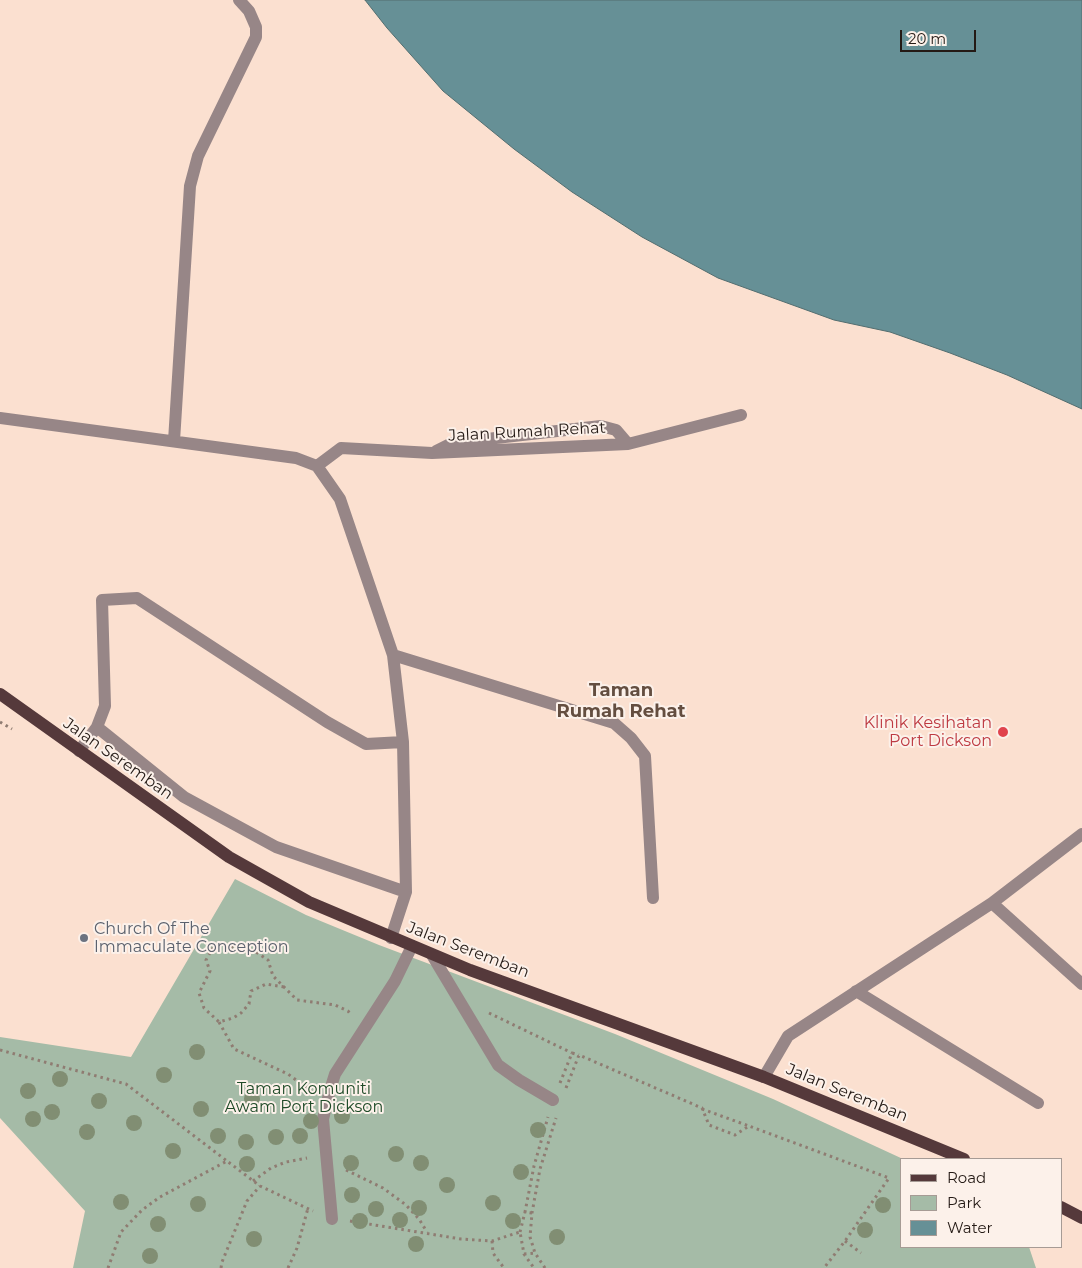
<!DOCTYPE html>
<style>
body{margin:0}
#map{position:relative;width:1082px;height:1268px;overflow:hidden;background:#fbe0d0;font-family:Montserrat,sans-serif}
canvas{display:block}
.legend{position:absolute;left:900px;top:1158px;width:162px;height:90px;box-sizing:border-box;background:#fcf1ea;border:1px solid #a69b95;margin:0;padding:6px 9px;list-style:none;font-size:15px;color:#241a15}
.legend li{display:flex;align-items:center;gap:10px;height:25px}
.legend b{width:25px;border:1px solid #a69b95}
.scale{position:absolute;left:900px;top:30px;width:76px;height:22px;box-sizing:border-box;border:2px solid #241a15;border-top:0;padding-left:6px;font-size:15px;line-height:18px;white-space:nowrap;color:#241a15;-webkit-text-stroke:4px #fcf1ea;paint-order:stroke}
</style>
<div id="map">
<canvas width="1082" height="1268"></canvas>
<ul class="legend">
<li><b style="height:6px;background:#55393b"></b>Road</li>
<li><b style="height:14px;background:#a5bba7"></b>Park</li>
<li><b style="height:14px;background:#669096"></b>Water</li>
</ul>
<div class="scale">20 m</div>
</div>
<script>
const ctx = document.querySelector('canvas').getContext('2d');
ctx.lineJoin = 'round';
function fill(path, color) {
  ctx.fillStyle = color;
  ctx.fill(path, 'evenodd');
}
function poly(rows) {
  const path = new Path2D();
  for (const r of rows) {
    path.moveTo(r[0], r[1]);
    for (let i = 2; i < r.length; i += 2) path.lineTo(r[i], r[i + 1]);
  }
  return path;
}
function stroke(path, color, width, dash) {
  ctx.strokeStyle = color;
  ctx.lineWidth = width;
  ctx.lineCap = dash ? 'butt' : 'round';
  ctx.setLineDash(dash || []);
  ctx.stroke(path);
}
function drawText(font, color, halo, rows, align = 'center') {
  ctx.font = font + ' Montserrat,sans-serif';
  ctx.lineWidth = 4;
  ctx.setLineDash([]);
  ctx.textBaseline = 'middle';
  ctx.strokeStyle = halo;
  ctx.fillStyle = color;
  for (const [text, x, y, turn = 0] of rows) {
    ctx.save();
    ctx.translate(x, y);
    ctx.rotate((+turn || 0) * Math.PI / 180);
    ctx.textAlign = isNaN(turn) ? turn : align;
    if (halo) ctx.strokeText(text, 0, 0);
    ctx.fillText(text, 0, 0);
    ctx.restore();
  }
}
fill(poly([
 [235,879,306,915,379,945,615,1034,773,1099,903,1159,901,1159,901,1247,1029,1247,1036,1268,73,1268,85,1211,0,1118,0,1037,131,1057]
]), '#a5bba7');
const water = poly([
 [365,0,1082,0,1082,409,1007,375,950,353,890,332,834,320,718,278,642,237,572,192,514,149,443,91,387,28,365,0]
]);
fill(water, '#669096');
stroke(water, '#526d6f', 1);
stroke(poly([
 [0,722,12,729],
 [284,987,266,984,251,991,249,1004,241,1013,233,1018,219,1022,204,1008,199,993,210,971,206,960,212,949,225,946,243,948,256,952,268,960,273,976,297,1000,335,1005,348,1011,351,1015],
 [489,1013,572,1053],
 [219,1022,234,1049,288,1074,311,1091],
 [0,1050,126,1084,227,1161],
 [560,1083,572,1053,579,1055],
 [566,1088,579,1055,702,1108,709,1125,735,1135,749,1126,889,1178,845,1241,824,1268],
 [702,1109,749,1126],
 [346,1170,383,1188,406,1205,419,1219,427,1232],
 [253,1181,271,1168,286,1162,307,1158],
 [532,1213,525,1212,534,1166,548,1117],
 [350,1221,461,1239,492,1241,520,1232,524,1254,534,1268],
 [520,1232,525,1212],
 [492,1241,493,1253,504,1268],
 [845,1241,861,1253],
 [524,1254,535,1253],
 [108,1268,121,1232,142,1210,160,1197,227,1161,260,1186,313,1211],
 [221,1268,222,1262,247,1201,260,1186],
 [288,1268,297,1248,308,1208],
 [545,1268,535,1253,530,1237,532,1213,540,1169,556,1118]
]), '#8f7c72', 3, [2.5, 4]);
stroke(poly([
 [0,418,296,458,317,466,340,499,393,655,403,742,406,892,391,938],
 [174,441,190,186,198,156,256,37,256,27,249,11,239,0],
 [436,451,452,443,601,426,616,430,628,444],
 [317,466,341,448,432,453,628,444,741,415],
 [393,655,614,723,631,738,645,756,653,898],
 [97,727,184,797,276,847,406,892],
 [79,751,97,727,105,706,102,600,137,598,327,722,366,744,403,742],
 [992,903,1082,984],
 [432,955,498,1065,519,1080,553,1100],
 [856,991,1038,1103],
 [764,1077,788,1036,992,903,1082,834],
 [332,1219,323,1119,330,1090,335,1074,395,981,412,946]
]), '#978687', 12);
stroke(poly([
 [0,694,229,857,309,902,470,970,764,1077,964,1159],
 [1061,1207,1082,1218]
]), '#55393b', 12);
ctx.fillStyle = '#818e73';
for (const [x, y] of [
 [197,1052],
 [164,1075],
 [60,1079],
 [28,1091],
 [252,1099],
 [99,1101],
 [201,1109],
 [52,1112],
 [342,1116],
 [33,1119],
 [311,1121],
 [134,1123],
 [538,1130],
 [87,1132],
 [218,1136],
 [300,1136],
 [276,1137],
 [246,1142],
 [173,1151],
 [396,1154],
 [351,1163],
 [421,1163],
 [247,1164],
 [521,1172],
 [447,1185],
 [352,1195],
 [121,1202],
 [493,1203],
 [198,1204],
 [883,1205],
 [419,1208],
 [376,1209],
 [400,1220],
 [360,1221],
 [513,1221],
 [158,1224],
 [865,1230],
 [557,1237],
 [254,1239],
 [416,1244],
 [150,1256]
]) {
  ctx.beginPath();
  ctx.arc(x, y, 8, 0, 2 * Math.PI);
  ctx.fill();
}
for (const [x, y, r, color] of [
 [1003,732,6,"#e0444e"],
 [84,938,5,"#6b7280"]
]) {
  const dot = new Path2D();
  dot.arc(x, y, r, 0, 2 * Math.PI);
  ctx.fillStyle = color;
  ctx.fill(dot);
  stroke(dot, '#fcf1ea', 2);
}
drawText('16px', '#241a15', '#fcf1ea', [
 ["Jalan Rumah Rehat",527,432,-3],
 ["Jalan Seremban",118,759,35],
 ["Jalan Seremban",468,950,21],
 ["Jalan Seremban",847,1093,22]
]);
drawText('16px', '#be3a42', '#fcf1ea', [
 ["Klinik Kesihatan",992,723],
 ["Port Dickson",992,741]
], 'right');
drawText('16px', '#5b616d', '#fcf1ea', [
 ["Church Of The",94,929],
 ["Immaculate Conception",94,947]
], 'left');
drawText('16px', '#1e4a27', '#fcf1ea', [
 ["Taman Komuniti",304,1089],
 ["Awam Port Dickson",304,1107]
]);
drawText('bold 18px', '#644e40', '#fcf1ea', [
 ["Taman",621,691],
 ["Rumah Rehat",621,712]
]);
</script>
